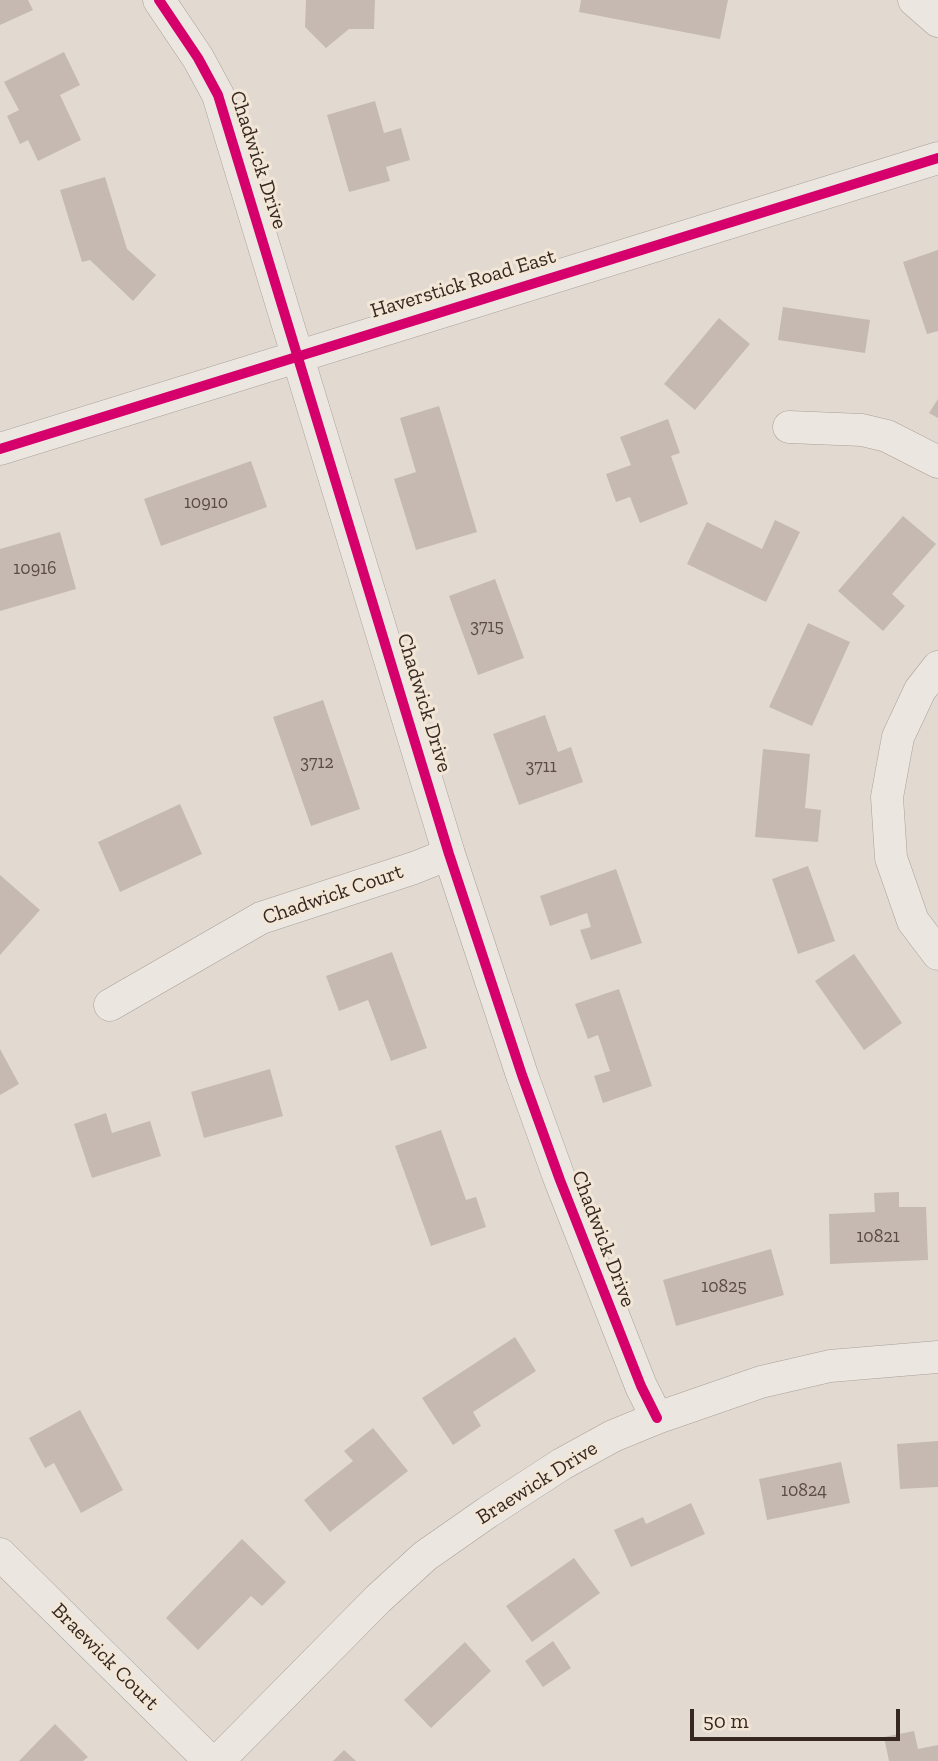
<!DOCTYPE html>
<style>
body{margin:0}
#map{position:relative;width:938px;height:1761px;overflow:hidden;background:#e2dad1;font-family:"Zilla Slab",serif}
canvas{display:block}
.scale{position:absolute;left:690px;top:1709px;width:210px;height:32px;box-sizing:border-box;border:4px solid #362821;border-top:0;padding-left:9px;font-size:21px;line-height:24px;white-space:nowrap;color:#362821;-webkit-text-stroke:5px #f2e6d7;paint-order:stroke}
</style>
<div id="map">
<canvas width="938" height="1761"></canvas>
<div class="scale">50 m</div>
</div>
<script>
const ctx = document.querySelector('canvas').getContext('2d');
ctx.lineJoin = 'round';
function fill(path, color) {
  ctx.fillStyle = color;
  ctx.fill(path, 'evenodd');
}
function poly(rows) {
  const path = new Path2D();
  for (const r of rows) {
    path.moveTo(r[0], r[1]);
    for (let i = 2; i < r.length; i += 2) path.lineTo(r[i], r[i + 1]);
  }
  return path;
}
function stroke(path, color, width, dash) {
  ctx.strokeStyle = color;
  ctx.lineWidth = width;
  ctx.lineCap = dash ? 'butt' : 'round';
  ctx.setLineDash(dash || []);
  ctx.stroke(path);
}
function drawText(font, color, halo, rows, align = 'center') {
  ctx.font = font + ' "Zilla Slab",serif';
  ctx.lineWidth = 6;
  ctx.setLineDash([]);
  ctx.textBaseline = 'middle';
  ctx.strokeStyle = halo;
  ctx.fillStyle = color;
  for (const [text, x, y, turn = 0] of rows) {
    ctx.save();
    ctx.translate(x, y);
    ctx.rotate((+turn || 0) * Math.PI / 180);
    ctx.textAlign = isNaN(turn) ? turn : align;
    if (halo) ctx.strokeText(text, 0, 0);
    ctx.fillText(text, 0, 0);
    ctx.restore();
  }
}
fill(poly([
 [0,0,28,0,33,10,0,25],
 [306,0,375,0,374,29,349,29,326,48,305,27],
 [581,0,728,0,720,39,579,12],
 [64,52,80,85,60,95,81,140,38,161,28,140,20,144,7,116,19,110,4,82],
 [375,101,384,133,401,128,410,160,386,167,390,181,349,192,327,115],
 [105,177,127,249,156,275,133,301,90,260,82,262,60,190],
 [938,250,938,331,927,334,903,262],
 [783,307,870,320,865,353,778,340],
 [719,318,750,344,695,410,664,384],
 [938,399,938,418,929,413],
 [439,406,477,532,416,550,394,479,416,472,400,418],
 [668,419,680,453,671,456,688,504,640,523,630,497,616,502,606,474,631,465,620,437],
 [251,461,267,507,161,546,144,499],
 [903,516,936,544,892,594,905,606,883,631,838,591],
 [775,520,800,532,766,602,687,564,707,522,762,549],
 [60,532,76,589,0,611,0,549],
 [495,579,524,658,478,675,449,596],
 [808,623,850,642,812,726,769,707],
 [323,700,360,809,311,826,273,717],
 [545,715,558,752,571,747,583,782,519,805,493,734],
 [763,749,810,754,805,808,821,810,818,842,755,837],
 [180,804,202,854,120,892,98,842],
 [808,866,835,941,798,954,772,879],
 [616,869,642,943,591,960,580,930,591,927,587,913,550,926,540,896],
 [0,875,40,910,0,955],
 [392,952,427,1048,391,1061,368,1000,339,1011,326,976],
 [854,954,902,1023,864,1050,815,981],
 [619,989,652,1086,603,1103,594,1076,610,1071,598,1035,588,1039,575,1004],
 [0,1049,19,1084,0,1095],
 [270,1069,283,1116,204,1138,191,1092],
 [106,1113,112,1133,150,1121,161,1156,92,1178,74,1124],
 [441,1130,466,1200,476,1197,486,1227,431,1246,395,1146],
 [899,1192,899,1207,926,1207,928,1260,830,1264,829,1214,875,1212,874,1193],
 [771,1249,784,1295,676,1326,663,1280],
 [515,1337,536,1371,473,1412,481,1426,453,1445,422,1398],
 [80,1410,123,1490,81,1513,54,1463,45,1468,29,1438],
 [373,1428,408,1471,330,1532,304,1500,353,1461,344,1451],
 [938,1441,938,1487,900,1489,897,1444],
 [841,1462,850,1503,767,1520,759,1479],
 [691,1503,705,1534,631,1567,614,1530,643,1517,646,1524],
 [242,1539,286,1582,262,1606,251,1596,198,1650,166,1618],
 [574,1558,600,1593,532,1642,506,1606],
 [553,1641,571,1668,543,1687,525,1661],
 [465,1642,491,1671,431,1728,404,1700],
 [55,1724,88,1757,83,1761,19,1761],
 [914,1731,918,1749,938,1745,938,1761,889,1761,884,1737],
 [344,1750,356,1761,333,1761]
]), '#c5b9b2');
const minor = poly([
 [159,0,198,58,218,95,449,854,522,1075,560,1180,641,1386,657,1418],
 [914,0,938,21],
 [789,427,862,430,887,436,938,462],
 [0,449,938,158],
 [938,667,920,690,898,737,887,797,891,858,913,921,938,954],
 [110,1005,261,918,414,868,449,854],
 [0,1554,210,1761],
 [218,1761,378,1599,425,1556,488,1512,562,1464,613,1436,657,1418,761,1382,830,1366,938,1357]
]);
stroke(minor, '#a8a099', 33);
stroke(minor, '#ebe6e0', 32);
stroke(poly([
 [159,0,198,58,218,95,449,854,522,1075,560,1180,641,1386,657,1418],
 [0,449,938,158]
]), '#d6006c', 10);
drawText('18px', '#5a4c45', null, [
 ["10910",206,503],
 ["10916",35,569],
 ["3715",487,627],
 ["3712",317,763],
 ["3711",541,767],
 ["10821",878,1237],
 ["10825",724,1287],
 ["10824",804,1491]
]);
drawText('21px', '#362821', '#f2e6d7', [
 ["Chadwick Drive",258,160,72],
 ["Haverstick Road East",463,284,-17],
 ["Chadwick Drive",424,703,73],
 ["Chadwick Court",333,895,-19],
 ["Chadwick Drive",603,1239,69],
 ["Braewick Drive",537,1483,-32],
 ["Braewick Court",105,1657,45]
]);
</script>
